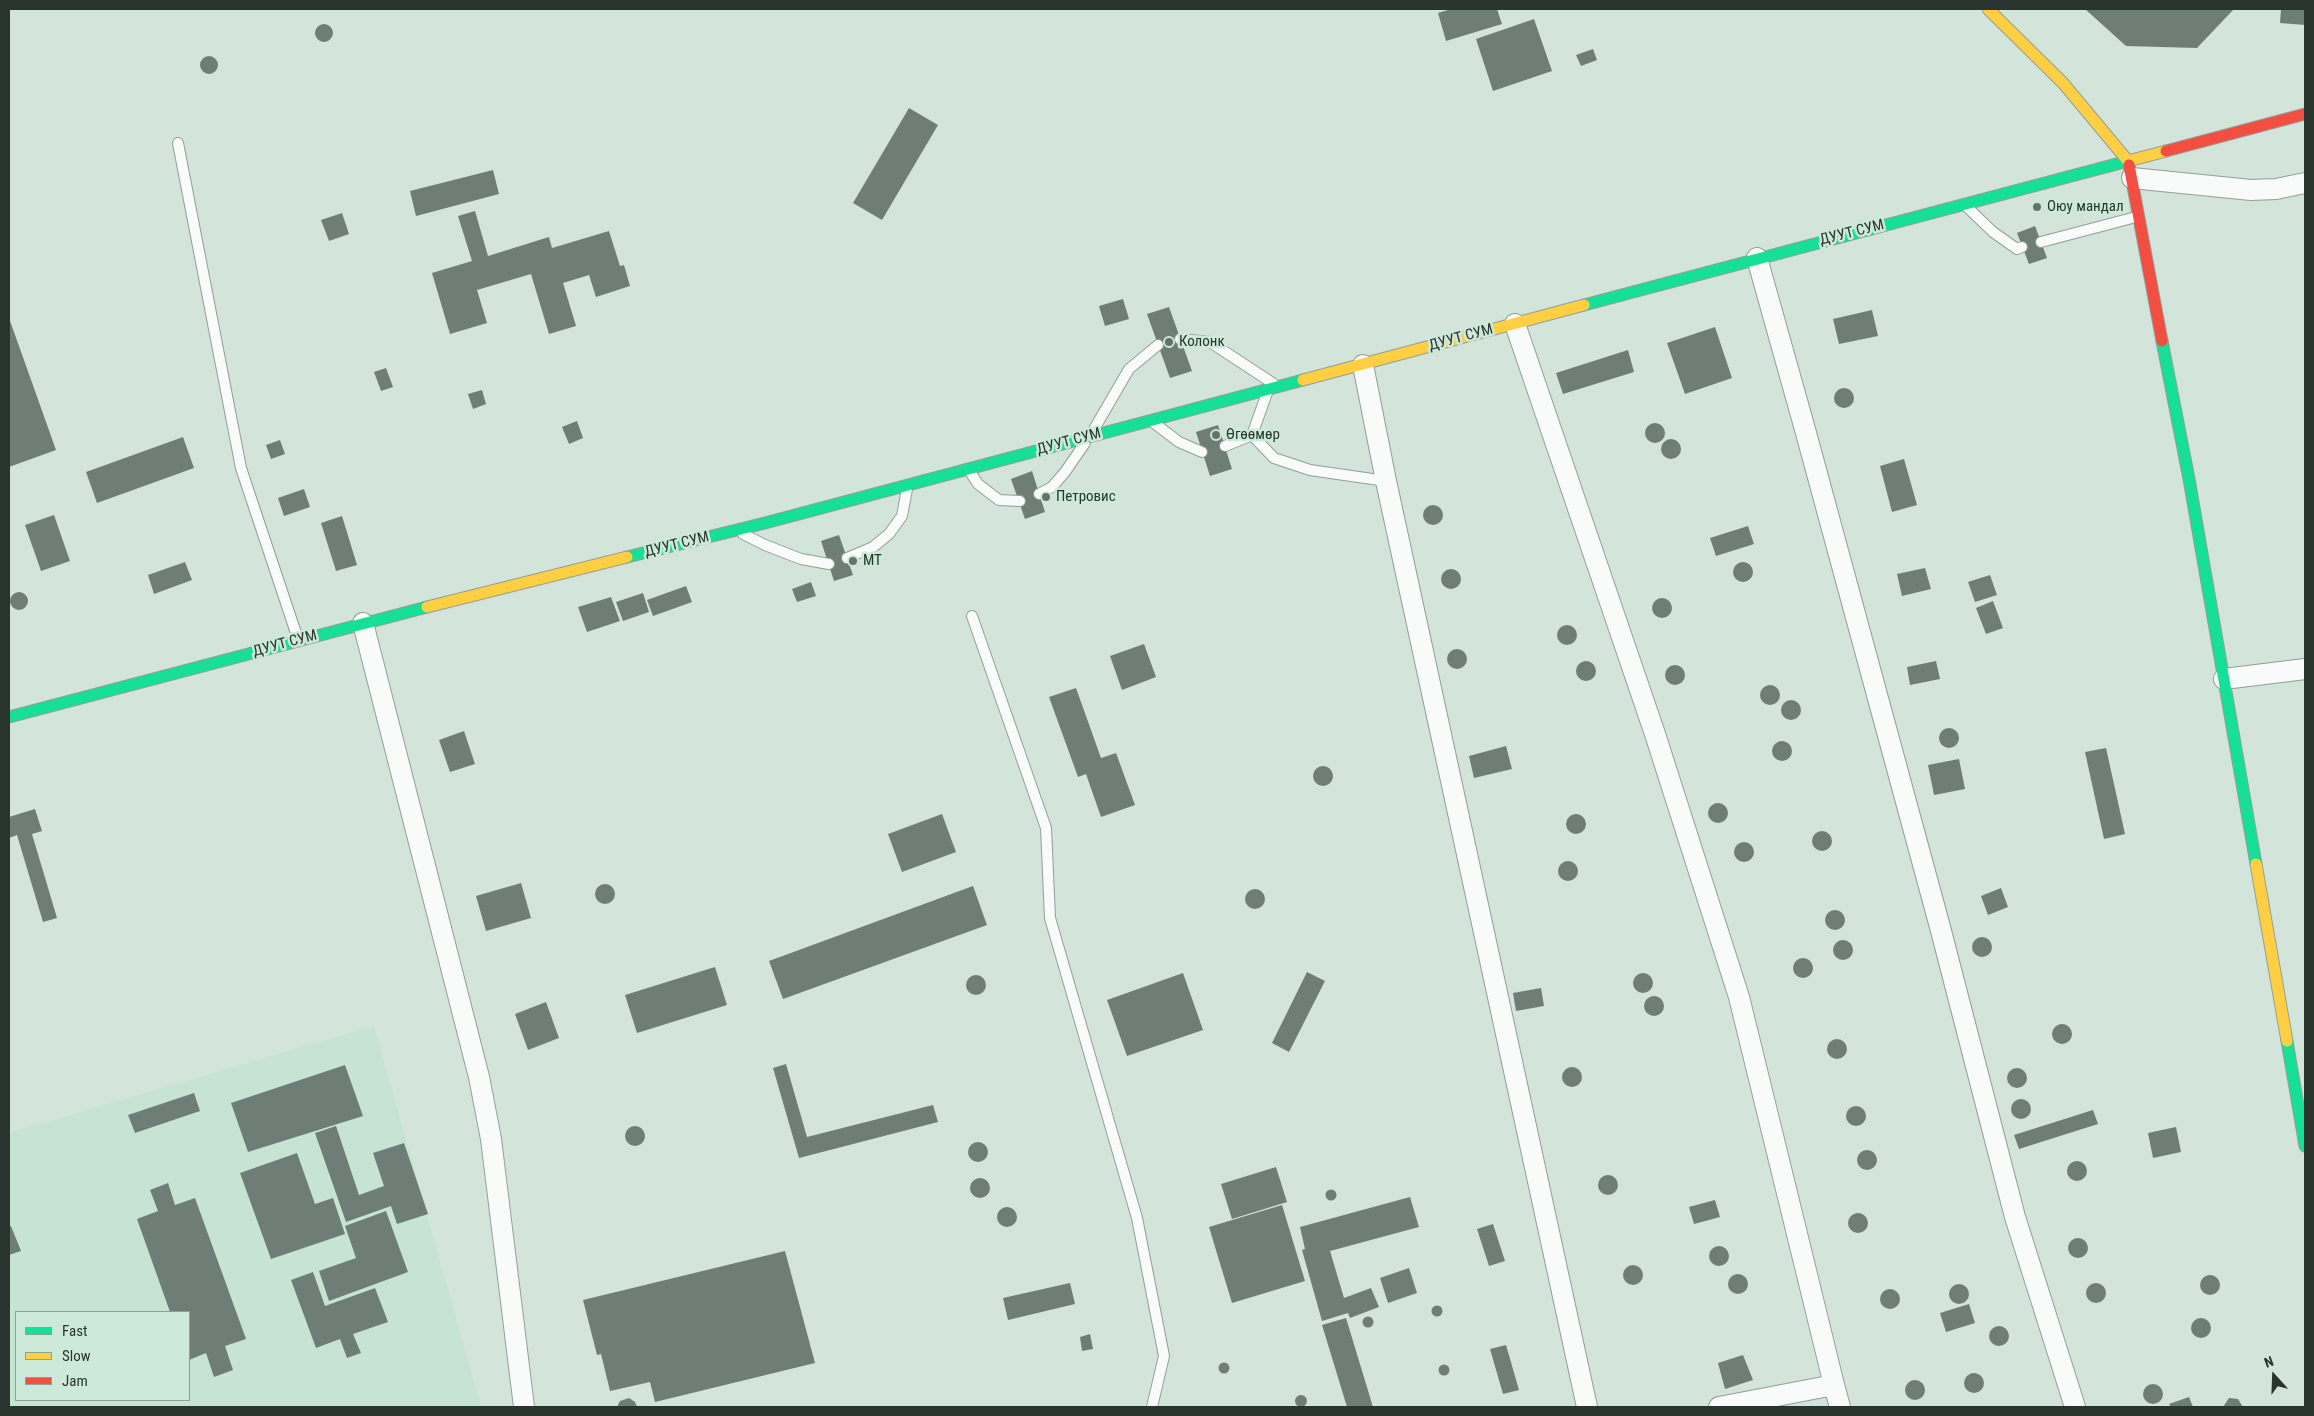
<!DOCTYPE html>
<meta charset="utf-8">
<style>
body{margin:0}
#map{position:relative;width:2314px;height:1416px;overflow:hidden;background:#d3e4da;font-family:"Roboto Condensed",sans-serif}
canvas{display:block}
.frame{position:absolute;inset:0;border:10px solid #29342e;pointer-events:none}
.legend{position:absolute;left:15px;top:1311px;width:175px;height:90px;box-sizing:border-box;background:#cdead9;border:1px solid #8ba195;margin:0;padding:6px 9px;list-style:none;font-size:15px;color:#29342e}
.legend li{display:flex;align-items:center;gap:10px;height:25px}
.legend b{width:25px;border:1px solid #8ba195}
.north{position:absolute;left:2249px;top:1351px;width:50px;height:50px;-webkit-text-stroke:4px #cdead9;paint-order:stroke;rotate:340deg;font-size:14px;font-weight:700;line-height:20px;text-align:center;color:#29342e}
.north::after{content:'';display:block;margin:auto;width:18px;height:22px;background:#29342e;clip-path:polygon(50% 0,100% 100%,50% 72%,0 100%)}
</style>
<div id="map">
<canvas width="2314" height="1416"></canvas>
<div class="frame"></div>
<ul class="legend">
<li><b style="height:6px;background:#16e098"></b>Fast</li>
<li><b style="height:6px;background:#ffcf43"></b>Slow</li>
<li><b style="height:6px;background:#f24e42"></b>Jam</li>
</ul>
<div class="north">N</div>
</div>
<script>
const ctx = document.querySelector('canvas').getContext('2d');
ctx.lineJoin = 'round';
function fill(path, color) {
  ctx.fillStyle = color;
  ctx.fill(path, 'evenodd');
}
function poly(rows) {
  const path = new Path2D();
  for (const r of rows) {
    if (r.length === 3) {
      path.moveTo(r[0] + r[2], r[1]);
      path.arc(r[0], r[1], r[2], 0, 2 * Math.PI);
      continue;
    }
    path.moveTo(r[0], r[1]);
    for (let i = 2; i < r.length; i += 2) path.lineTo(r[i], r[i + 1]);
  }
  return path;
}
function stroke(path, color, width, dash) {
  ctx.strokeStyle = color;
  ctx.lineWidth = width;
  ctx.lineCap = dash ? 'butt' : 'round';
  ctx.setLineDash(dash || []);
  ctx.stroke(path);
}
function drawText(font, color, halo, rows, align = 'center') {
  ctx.font = font + ' "Roboto Condensed",sans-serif';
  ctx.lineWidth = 5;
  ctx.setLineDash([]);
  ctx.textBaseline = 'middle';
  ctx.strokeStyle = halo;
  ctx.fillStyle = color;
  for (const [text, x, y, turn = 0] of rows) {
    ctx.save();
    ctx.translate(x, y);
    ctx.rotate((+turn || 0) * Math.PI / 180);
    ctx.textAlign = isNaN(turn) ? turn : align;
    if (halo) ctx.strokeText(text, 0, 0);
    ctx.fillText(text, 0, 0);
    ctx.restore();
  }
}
fill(poly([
 [374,1026,481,1407,9,1407,9,1133],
 [16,1312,189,1312,189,1400,16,1400]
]), '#c7e3d3');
fill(poly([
 [1451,9,1497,9,1502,24,1446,41,1438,13],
 [2085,9,2234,9,2197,48,2126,46],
 [2281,9,2305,9,2305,25,2280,23],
 [1534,19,1552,71,1493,91,1476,39],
 [324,33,9],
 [1593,49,1597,60,1581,66,1576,55],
 [209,65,9],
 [909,108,938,125,882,220,853,203],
 [493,170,499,194,416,216,410,191],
 [475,211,488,256,549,237,552,248,609,231,620,266,624,265,630,286,596,297,589,275,563,283,576,326,549,334,531,274,477,290,487,323,450,334,432,273,472,261,458,216],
 [342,213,349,234,329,241,321,220],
 [2035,226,2047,258,2029,264,2017,233],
 [1123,299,1129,319,1105,326,1099,306],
 [1169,307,1192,371,1170,378,1147,314],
 [1872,310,1878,336,1839,344,1833,319],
 [9,318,56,450,9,467],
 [1715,327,1732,378,1685,394,1667,343],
 [1628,350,1634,372,1563,394,1556,373],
 [386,368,393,387,381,391,374,372],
 [1844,398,10],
 [482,390,486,404,473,409,468,394],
 [577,421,583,438,569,444,562,427],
 [1655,433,10],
 [1218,425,1232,469,1210,476,1196,432],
 [183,437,194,468,97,503,86,472],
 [1671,449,10],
 [280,440,285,454,271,459,266,445],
 [1904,459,1917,505,1892,512,1880,466],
 [1032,471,1045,512,1025,519,1011,479],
 [304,489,310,507,284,516,278,498],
 [1433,515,10],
 [54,515,70,561,41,571,25,525],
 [342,516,357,565,336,571,321,523],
 [1748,526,1754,544,1716,556,1710,538],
 [839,535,853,575,834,581,821,541],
 [185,562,192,580,154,594,148,575],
 [1743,572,10],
 [1925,568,1931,589,1902,596,1897,574],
 [1451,579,10],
 [1990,575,1997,595,1975,602,1968,582],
 [811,582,816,596,797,602,792,589],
 [686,586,692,602,653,616,647,600],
 [19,601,9],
 [643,593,649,612,623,621,616,602],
 [611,597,620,621,587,632,578,607],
 [1662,608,10],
 [1993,601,2003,628,1986,634,1976,608],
 [1567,635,10],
 [1144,644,1156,677,1122,690,1110,656],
 [1457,659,10],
 [1936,661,1940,679,1910,685,1907,667],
 [1586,671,10],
 [1675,675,10],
 [1770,695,10],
 [1076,688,1101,758,1116,753,1135,805,1101,817,1086,774,1078,777,1049,697],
 [1791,710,10],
 [1949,738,10],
 [464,731,475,764,450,772,439,740],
 [1782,751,10],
 [1506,746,1512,769,1474,778,1469,756],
 [2106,748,2125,834,2104,839,2085,752],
 [1959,759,1965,789,1934,795,1928,765],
 [1323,776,10],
 [1718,813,10],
 [35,809,42,831,32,834,57,918,43,922,17,835,9,838,9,817],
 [942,814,956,852,902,872,888,834],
 [1576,824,10],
 [1822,841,10],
 [1744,852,10],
 [1568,871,10],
 [521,883,531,918,486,931,476,896],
 [605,894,10],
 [973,886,987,925,783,999,769,961],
 [2001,888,2008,907,1988,915,1981,896],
 [1255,899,10],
 [1835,920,10],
 [1982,947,10],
 [1843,950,10],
 [1803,968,10],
 [715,967,727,1005,637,1033,625,995],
 [1307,972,1325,981,1289,1052,1272,1043],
 [1183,973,1203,1030,1127,1056,1107,1000],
 [1643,983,10],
 [976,985,10],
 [1541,988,1544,1006,1516,1011,1513,993],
 [1654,1006,10],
 [546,1002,559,1038,528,1050,515,1014],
 [2062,1034,10],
 [1837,1049,10],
 [786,1064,807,1137,933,1105,938,1122,799,1158,773,1068],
 [345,1065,363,1116,248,1152,231,1103],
 [1572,1077,10],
 [2017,1078,10],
 [194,1093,200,1111,135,1133,128,1115],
 [2021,1109,10],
 [1856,1116,10],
 [2093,1110,2098,1124,2019,1149,2014,1135],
 [635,1136,10],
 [336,1126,359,1195,384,1186,373,1153,404,1143,428,1214,397,1224,391,1206,346,1222,315,1133],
 [2176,1127,2181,1152,2153,1158,2148,1133],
 [978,1152,10],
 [1867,1160,10],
 [297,1153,315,1204,333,1198,345,1234,271,1259,240,1173],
 [2077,1171,10],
 [1276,1167,1287,1202,1232,1219,1221,1184],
 [1608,1185,10],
 [980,1188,10],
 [168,1183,175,1205,195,1198,246,1339,225,1346,233,1370,214,1377,206,1353,189,1360,189,1312,170,1312,137,1219,158,1211,150,1190],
 [1331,1195,5.5],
 [1410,1197,1419,1227,1330,1251,1344,1298,1371,1288,1379,1307,1350,1318,1348,1313,1322,1321,1302,1250,1305,1249,1300,1227],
 [1715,1200,1720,1217,1694,1224,1689,1207],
 [1282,1205,1305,1281,1232,1303,1209,1227],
 [1007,1217,10],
 [386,1211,408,1272,329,1301,319,1271,356,1258,345,1226],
 [1858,1223,10],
 [1493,1224,1505,1261,1489,1266,1477,1229],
 [11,1226,21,1251,9,1255,9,1227],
 [2078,1248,10],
 [1719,1256,10],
 [785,1251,815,1363,655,1402,650,1382,610,1391,601,1354,597,1355,583,1300],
 [1633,1275,10],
 [1409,1268,1417,1293,1388,1303,1380,1278],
 [313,1272,325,1306,375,1288,388,1322,353,1334,361,1353,347,1358,340,1339,316,1348,291,1280],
 [1738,1284,10],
 [2210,1285,10],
 [1070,1283,1075,1304,1008,1320,1003,1298],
 [2096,1293,10],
 [1959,1294,10],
 [1890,1299,10],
 [1969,1304,1975,1323,1946,1332,1940,1313],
 [1437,1311,5.5],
 [1368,1322,5.5],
 [1346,1318,1373,1407,1347,1407,1322,1325],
 [2201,1328,10],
 [1999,1336,10],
 [1090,1334,1093,1349,1082,1351,1080,1337],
 [1506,1345,1519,1390,1503,1394,1490,1349],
 [1743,1355,1753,1380,1725,1389,1718,1363],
 [1224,1368,5.5],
 [1444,1370,5.5],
 [1974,1383,10],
 [1915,1390,10],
 [2153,1394,10],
 [1301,1401,6],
 [2189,1397,2193,1407,2171,1407,2169,1404],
 [629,1398,635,1402,637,1407,617,1407,620,1401],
 [2229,1398,2238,1399,2243,1407,2223,1407]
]), '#6e7e76');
const lane = poly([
 [178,143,241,468,298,639],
 [1967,207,1993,232,2017,249,2022,247],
 [2041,242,2136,217],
 [1180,339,1210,342,1274,384],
 [1154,423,1179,442,1202,452],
 [1093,431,1129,369,1158,345],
 [1252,435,1274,458,1310,470,1386,481],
 [1225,446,1252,435,1267,393],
 [969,470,978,484,999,500,1020,501],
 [1039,494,1052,487,1065,472,1085,443],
 [743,534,765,545,801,559,829,564],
 [847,558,873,547,889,534,902,516,907,489],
 [972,616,1046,828,1050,918,1137,1218,1164,1356,1152,1407]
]);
const street = poly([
 [2132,178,2251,190,2276,189,2305,183],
 [1757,258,1806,433,1940,927,2015,1217,2075,1407],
 [1515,324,1655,734,1739,997,1834,1385,1719,1407],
 [1363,365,1386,481,1587,1407],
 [363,623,479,1077,491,1139,524,1407],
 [2224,679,2305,669],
 [1834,1385,1840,1407]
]);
const fast = poly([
 [1584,305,2128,161,2129,165],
 [2162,341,2189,479,2256,864],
 [627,557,765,523,1303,380],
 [9,717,427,607],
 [2287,1041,2305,1146]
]);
const slow = poly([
 [1988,9,2063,83,2128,161,2166,151],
 [1303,380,1584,305],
 [427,607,627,557],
 [2256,864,2287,1041]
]);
const jam = poly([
 [2166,151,2305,114],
 [2129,165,2162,341]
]);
stroke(lane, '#929f97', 12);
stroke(street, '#929f97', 22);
stroke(fast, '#929f97', 13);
stroke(slow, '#929f97', 13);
stroke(jam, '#929f97', 13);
stroke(lane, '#f8fbf9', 10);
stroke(street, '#f8fbf9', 20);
stroke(fast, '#16e098', 11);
stroke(slow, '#ffcf43', 11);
stroke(jam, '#f24e42', 11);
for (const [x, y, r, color] of [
 [2037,207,5,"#64726a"],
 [1169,342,5,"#64726a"],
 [1216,435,5,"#64726a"],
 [1046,497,5,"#64726a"],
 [853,561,5,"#64726a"]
]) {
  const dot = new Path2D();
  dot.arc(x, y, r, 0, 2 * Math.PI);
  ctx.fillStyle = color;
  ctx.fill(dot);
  stroke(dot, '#cdead9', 2);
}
drawText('15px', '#29342e', '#cdead9', [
 ["Оюу мандал",2047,207],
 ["Колонк",1179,342],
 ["Өгөөмөр",1226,435],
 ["Петровиc",1056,497],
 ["MT",863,561]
], 'left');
drawText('15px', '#29342e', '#cdead9', [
 ["ДУУТ СУМ",1852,233,-14],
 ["ДУУТ СУМ",1461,338,-15],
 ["ДУУТ СУМ",1069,442,-15],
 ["ДУУТ СУМ",677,545,-14],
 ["ДУУТ СУМ",285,644,-15]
]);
</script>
